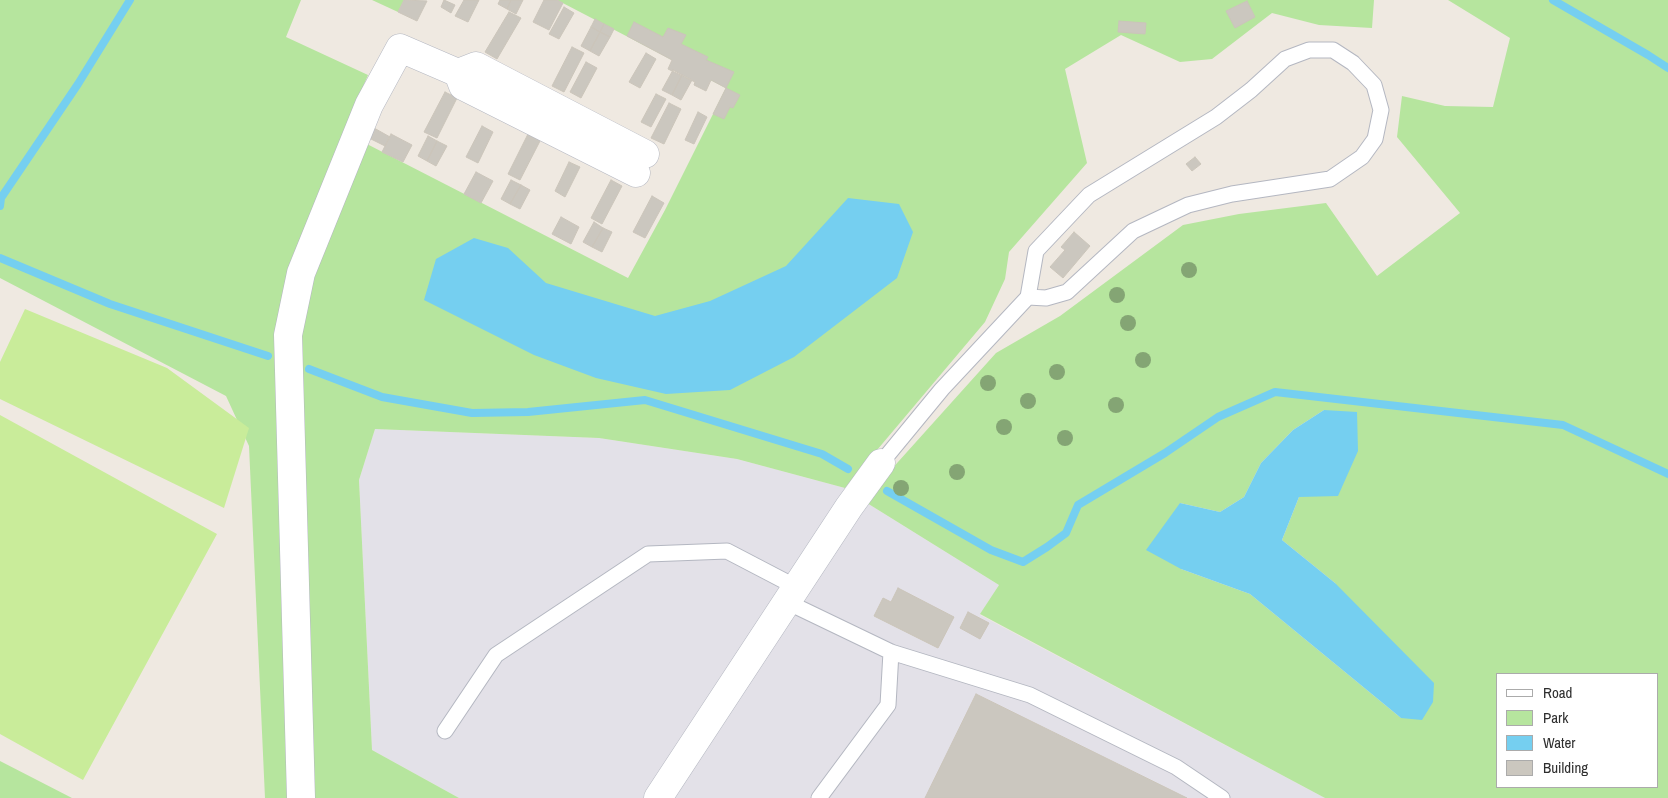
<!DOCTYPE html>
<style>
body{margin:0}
#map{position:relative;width:1668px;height:798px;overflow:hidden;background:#efe9e1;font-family:"Archivo Narrow",sans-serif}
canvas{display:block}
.legend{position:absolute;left:1496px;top:673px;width:162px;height:115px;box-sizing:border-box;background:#fff;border:1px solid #ababab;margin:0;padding:6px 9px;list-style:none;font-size:15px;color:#2e2e2e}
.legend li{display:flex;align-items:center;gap:10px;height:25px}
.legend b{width:25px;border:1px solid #ababab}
</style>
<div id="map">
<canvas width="1668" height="798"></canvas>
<ul class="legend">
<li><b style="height:6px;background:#fff"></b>Road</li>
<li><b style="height:14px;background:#b6e59e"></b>Park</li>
<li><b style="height:14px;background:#75cff0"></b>Water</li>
<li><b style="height:14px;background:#cbc7bf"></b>Building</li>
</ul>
</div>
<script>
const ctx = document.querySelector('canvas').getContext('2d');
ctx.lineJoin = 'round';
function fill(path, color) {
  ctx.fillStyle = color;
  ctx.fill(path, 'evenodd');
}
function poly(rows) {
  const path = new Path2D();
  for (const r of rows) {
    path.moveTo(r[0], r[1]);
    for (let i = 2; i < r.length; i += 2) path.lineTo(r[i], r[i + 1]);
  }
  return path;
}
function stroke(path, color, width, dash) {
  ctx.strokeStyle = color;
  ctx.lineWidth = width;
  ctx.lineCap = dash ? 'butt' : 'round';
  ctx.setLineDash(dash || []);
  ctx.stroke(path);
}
fill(poly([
 [375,429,599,438,737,459,845,488,867,503,999,585,980,615,1325,798,459,798,372,750,359,480]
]), '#e3e1e8');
fill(poly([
 [0,0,301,0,286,37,368,75,344,131,292,280,293,798,265,798,249,446,226,396,0,278],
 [372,0,404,0,398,12],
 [557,0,1374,0,1372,28,1319,25,1272,13,1212,59,1180,62,1121,35,1065,69,1087,163,1009,252,1005,279,985,322,845,488,737,459,599,438,375,429,359,480,372,750,459,798,309,798,298,337,313,272,363,142,628,278,665,210,726,88],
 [1448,0,1668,0,1668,798,1325,798,980,614,999,585,867,503,889,472,996,353,1060,316,1183,225,1239,214,1326,203,1377,276,1460,213,1397,137,1402,96,1445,106,1493,107,1510,38],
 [1324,410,1299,497,1282,540,1335,583,1401,718,1250,594,1181,569,1180,503,1220,512,1244,497,1261,463,1293,430],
 [1497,674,1657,674,1657,787,1497,787],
 [0,761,72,798,0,798]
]), '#b6e59e');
fill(poly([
 [25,309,167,368,249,428,224,508,0,399,0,362],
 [0,415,217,534,83,780,0,734]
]), '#c9ec9a');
fill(poly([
 [848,198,899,204,913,232,897,278,794,357,730,390,666,394,596,378,534,355,424,300,436,259,474,238,508,248,546,283,655,316,710,301,786,266],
 [1324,410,1357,412,1358,451,1338,496,1299,497,1282,540,1335,583,1434,683,1433,702,1422,720,1401,718,1250,594,1181,569,1146,550,1180,503,1220,512,1244,497,1261,463,1293,430]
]), '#75cff0');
stroke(poly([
 [1553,0,1648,55,1668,68],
 [0,206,1,198,78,84,130,0],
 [0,258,110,304,268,356],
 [309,369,382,397,472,413,528,412,645,400,822,454,848,469],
 [887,491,991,550,1023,562,1047,547,1066,533,1078,505,1165,453,1218,417,1275,392,1563,425,1668,474]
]), '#75cff0', 8);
const building = poly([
 [404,0,427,1,417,21,398,12,404,0],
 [444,0,455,5,451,13,441,7,444,0],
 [464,0,479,0,468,22,455,16,464,0],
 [500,0,511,0,507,9,498,4,500,0],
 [511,0,523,0,516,14,507,9,511,0],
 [544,0,557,0,563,3,549,30,533,22,544,0],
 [1247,1,1255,17,1235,28,1226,11,1247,1],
 [564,7,574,13,559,39,549,34,564,7],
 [509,12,521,18,497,59,485,52,509,12],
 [595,19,604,24,600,32,591,27,595,19],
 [1119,21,1146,23,1145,34,1118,32,1119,21],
 [634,22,663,37,668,28,686,35,681,44,708,57,706,60,734,72,726,88,711,80,706,91,694,85,695,82,668,69,672,60,627,36,634,22],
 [604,24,614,29,610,37,600,32,604,24],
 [591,27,600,32,590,51,581,46,591,27],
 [600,32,610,37,599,56,590,51,600,32],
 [572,47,584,53,564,92,552,86,572,47],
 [646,53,656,59,640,88,629,82,646,53],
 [586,62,597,68,581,98,570,92,586,62],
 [673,70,682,75,672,95,662,90,673,70],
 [682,75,692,80,681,100,672,95,682,75],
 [726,88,740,95,733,108,730,107,724,119,713,114,726,88],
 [445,92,457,98,437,138,424,132,445,92],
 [656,94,666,99,651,127,641,122,656,94],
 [669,103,681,109,664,144,651,138,669,103],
 [698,112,707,117,694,144,685,140,698,112],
 [482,126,493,132,478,163,466,157,482,126],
 [374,128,390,137,385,146,369,138,374,128],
 [391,134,412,145,403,162,382,152,391,134],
 [528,134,540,141,520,180,508,174,528,134],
 [428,136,437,141,427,161,418,156,428,136],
 [437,141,447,146,436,166,427,161,437,141],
 [1195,157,1201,164,1192,171,1186,164,1195,157],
 [569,162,580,167,565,197,555,191,569,162],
 [476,172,493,181,481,203,464,194,476,172],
 [511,180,521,185,510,204,501,199,511,180],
 [611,180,622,186,602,224,591,218,611,180],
 [521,185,530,190,520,209,510,204,521,185],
 [652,196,664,203,645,238,633,232,652,196],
 [561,217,579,227,571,244,552,234,561,217],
 [594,222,603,228,592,247,583,242,594,222],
 [603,228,612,232,602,252,592,247,603,228],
 [1074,232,1090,246,1063,278,1050,267,1065,250,1061,247,1074,232],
 [898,588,954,617,938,648,874,616,883,598,891,602,898,588],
 [968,612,989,623,980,639,960,628,968,612],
 [976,694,1187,798,925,798,976,694]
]);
fill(building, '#cbc7bf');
stroke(building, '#cbc5ba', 1);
const service = poly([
 [881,463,942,389,1028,297,1036,251,1089,195,1216,117,1251,90,1285,59,1309,50,1333,50,1353,63,1374,85,1381,110,1375,139,1362,157,1330,179,1232,194,1188,205,1133,231,1067,292,1046,298,1028,297],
 [787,602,891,652,1030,695,1176,767,1222,798],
 [445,731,496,655,648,554,727,551,796,587],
 [819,798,888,705,891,652]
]);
const minor = poly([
 [458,73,463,86,636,173],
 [301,798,288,335,301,273,369,105,400,48,458,73,476,66,645,154],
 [658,798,849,507,881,463]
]);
stroke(service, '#b4b7c1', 17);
stroke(minor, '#b4b7c1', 29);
stroke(service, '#fff', 15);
stroke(minor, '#fff', 28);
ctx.fillStyle = '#84a574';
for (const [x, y] of [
 [1189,270],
 [1117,295],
 [1128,323],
 [1143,360],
 [1057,372],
 [988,383],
 [1028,401],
 [1116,405],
 [1004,427],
 [1065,438],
 [957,472],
 [901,488]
]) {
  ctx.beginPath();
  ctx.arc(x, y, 8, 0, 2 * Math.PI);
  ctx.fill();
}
</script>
